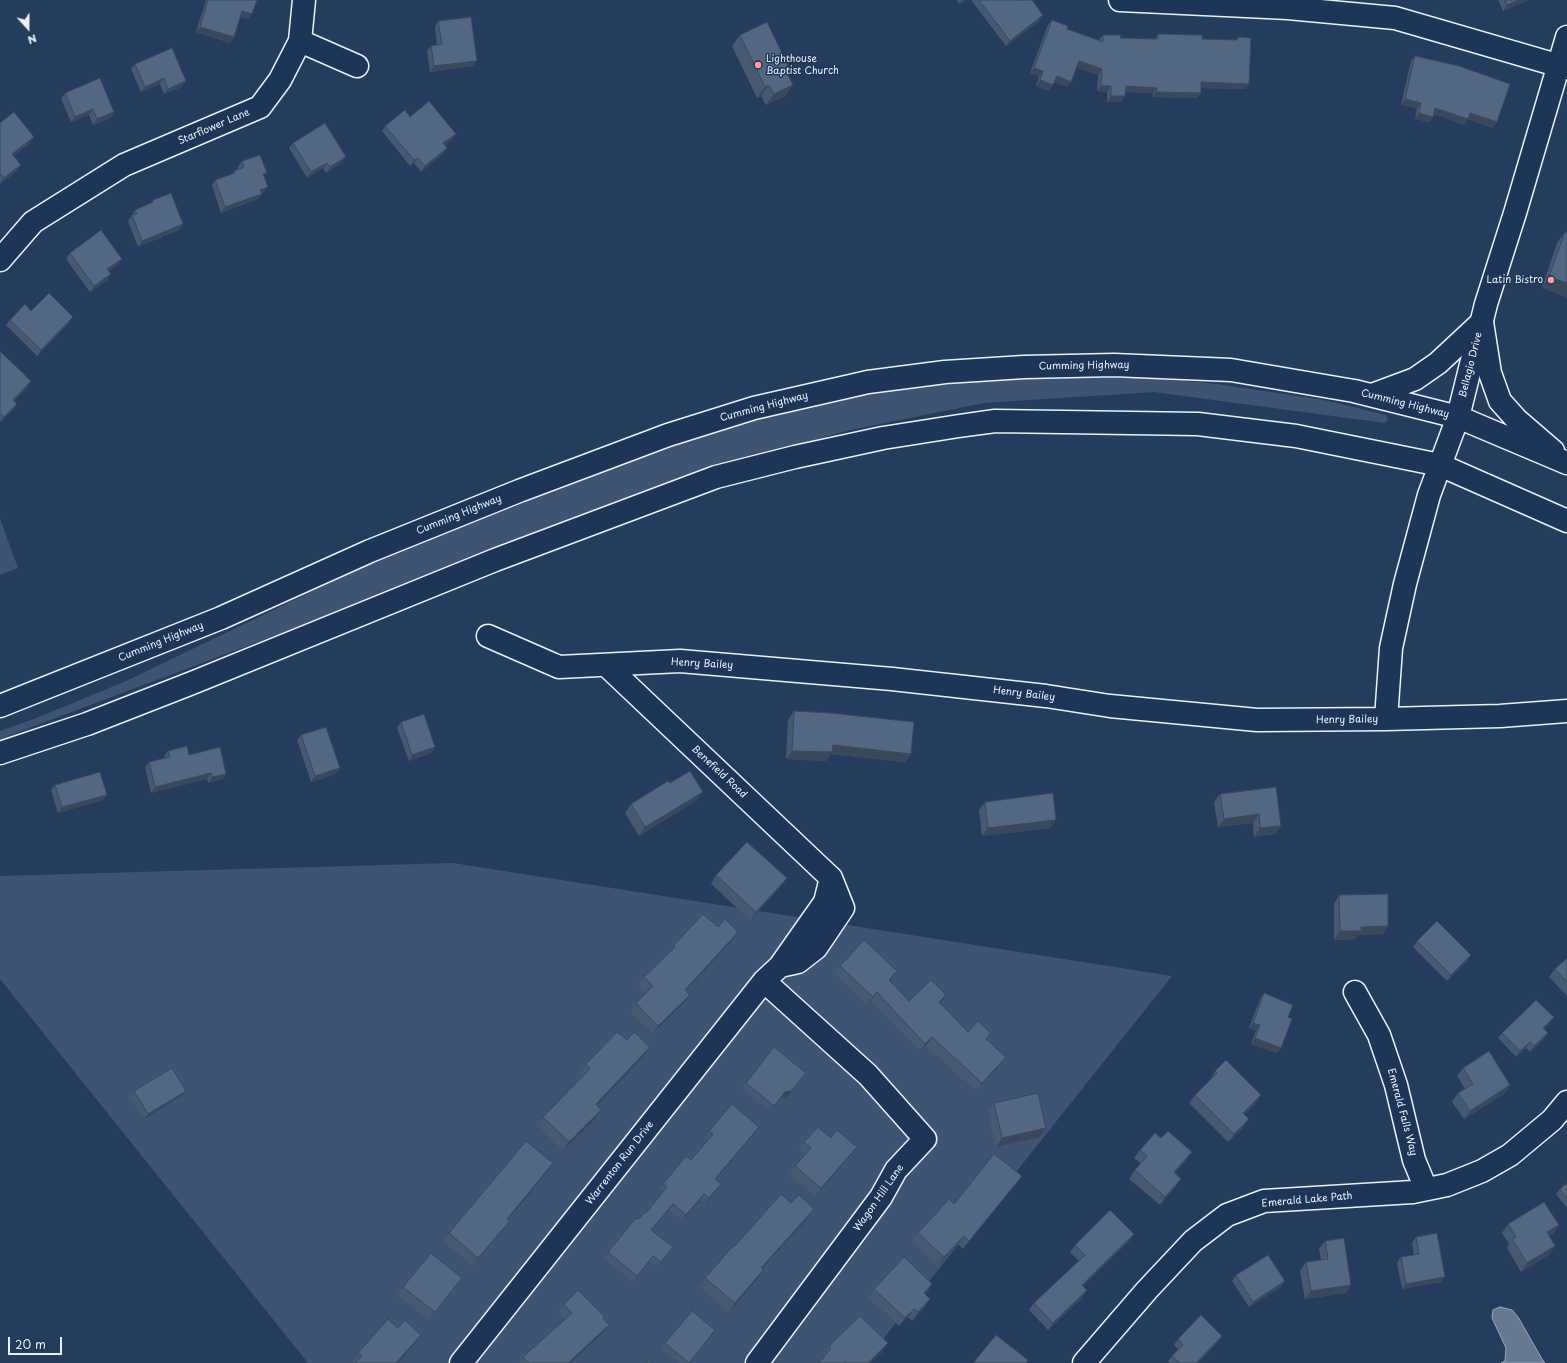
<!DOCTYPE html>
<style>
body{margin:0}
#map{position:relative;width:1567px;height:1363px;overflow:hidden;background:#253d5d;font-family:"Playpen Sans",sans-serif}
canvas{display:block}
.north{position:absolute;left:8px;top:8px;width:40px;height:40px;-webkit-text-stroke:3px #1d3557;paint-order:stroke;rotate:159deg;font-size:11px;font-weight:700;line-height:16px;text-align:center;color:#e8f1f8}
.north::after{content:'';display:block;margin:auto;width:14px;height:18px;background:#e8f1f8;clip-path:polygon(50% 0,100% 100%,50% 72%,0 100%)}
.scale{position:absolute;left:8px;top:1337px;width:54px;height:18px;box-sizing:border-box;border:2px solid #e8f1f8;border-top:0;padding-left:5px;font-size:12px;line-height:14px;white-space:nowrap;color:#e8f1f8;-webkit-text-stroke:3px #1d3557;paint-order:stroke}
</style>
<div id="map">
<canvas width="1567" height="1363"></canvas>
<div class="north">N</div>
<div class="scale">20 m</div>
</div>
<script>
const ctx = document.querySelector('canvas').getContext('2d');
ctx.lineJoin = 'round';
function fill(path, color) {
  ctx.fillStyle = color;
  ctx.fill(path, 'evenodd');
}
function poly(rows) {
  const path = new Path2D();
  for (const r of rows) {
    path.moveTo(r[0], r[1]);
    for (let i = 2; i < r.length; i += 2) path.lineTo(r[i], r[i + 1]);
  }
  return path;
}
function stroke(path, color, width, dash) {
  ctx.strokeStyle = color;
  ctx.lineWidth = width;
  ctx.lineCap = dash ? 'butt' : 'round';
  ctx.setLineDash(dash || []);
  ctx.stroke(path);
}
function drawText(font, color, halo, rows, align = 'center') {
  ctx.font = font + ' "Playpen Sans",sans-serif';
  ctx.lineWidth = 3;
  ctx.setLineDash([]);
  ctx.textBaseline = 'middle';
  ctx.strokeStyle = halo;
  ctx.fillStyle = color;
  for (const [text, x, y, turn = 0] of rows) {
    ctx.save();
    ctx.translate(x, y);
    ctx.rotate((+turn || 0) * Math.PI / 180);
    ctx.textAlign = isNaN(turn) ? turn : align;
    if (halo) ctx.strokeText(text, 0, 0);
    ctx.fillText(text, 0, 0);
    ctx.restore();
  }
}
fill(poly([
 [1072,377,1150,378,1217,384,1324,400,1386,415,1388,420,1385,423,1154,392,984,403,850,430,695,474,481,558,0,739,0,731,34,719,126,681,369,564,585,479,683,442,751,421,816,404,898,389,977,380],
 [0,519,18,568,0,575],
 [453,863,1172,976,864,1363,308,1363,0,979,0,876]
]), '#3e5472');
const water = poly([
 [1500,1307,1512,1310,1518,1317,1542,1359,1545,1363,1501,1363,1505,1361,1506,1348,1492,1318,1493,1310,1500,1307]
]);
fill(water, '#657890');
stroke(water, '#99a8ba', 1);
const minor = poly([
 [1120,0,1288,8,1395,18,1567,68],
 [300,41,357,66],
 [0,260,33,222,124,165,260,107,280,80,300,41,304,0],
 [488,636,559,667,680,661,892,679,1046,696,1110,706,1257,720,1386,719,1500,716,1567,711],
 [606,665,831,878,843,908,816,948,798,962,780,966],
 [1386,719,1391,648,1405,584,1429,495,1458,417,1486,304,1515,213,1567,37],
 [1355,992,1379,1035,1396,1085,1414,1160,1426,1189],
 [461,1363,764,981,780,966,825,902,831,878],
 [757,1363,881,1197,896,1170,925,1139,868,1075,764,981],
 [1084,1363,1147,1290,1193,1241,1227,1215,1264,1201,1413,1192,1447,1185,1482,1171,1510,1155,1552,1120,1567,1102]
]);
const highway = poly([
 [1482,322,1490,373,1500,401,1517,420,1553,451],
 [1372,395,1415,379,1438,363,1482,322],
 [0,706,221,618,370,551,519,491,668,435,754,408,868,382,945,372,1024,367,1114,365,1231,370,1354,391,1458,417,1567,463],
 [0,753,87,724,192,683,495,560,716,477,795,457,883,438,959,426,995,421,1198,424,1296,436,1440,465,1567,521]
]);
stroke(minor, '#e8f1f8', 25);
stroke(highway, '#e8f1f8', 25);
stroke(minor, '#1d3557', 22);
stroke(highway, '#1d3557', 22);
fill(poly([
 [206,0,257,0,252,14,248,19,240,17,234,37,230,43,196,32],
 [957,0,967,0,959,4],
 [971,0,1021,0,1039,21,1006,46],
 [1498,0,1528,0,1503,11],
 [1052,20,1067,29,1099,40,1103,35,1120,38,1155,39,1158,34,1202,39,1236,40,1238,37,1249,84,1245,89,1201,88,1197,98,1152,97,1153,93,1125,92,1121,102,1107,102,1107,92,1097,91,1098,75,1077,67,1067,87,1054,82,1049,91,1036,86,1039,77,1030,73,1048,25],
 [438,21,473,66,430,72,427,51,431,46,437,45,435,27],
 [740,35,789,78,785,96,766,105,761,96,757,98,732,46],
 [1415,56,1493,128,1468,119,1464,125,1434,114,1433,117,1429,122,1415,119,1417,108,1401,105,1411,61],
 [135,64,182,87,164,94,160,84,141,92,131,69],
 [65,93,111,118,93,125,89,115,71,122,61,99],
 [410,117,456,134,452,139,445,145,443,154,421,172,414,163,410,166,382,131,385,126],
 [0,123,30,143,13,156,17,171,0,184],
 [293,143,342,162,326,173,323,168,307,178,289,148],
 [242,161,264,177,264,192,262,193,258,199,221,213,212,185,215,180,232,174,234,171,238,169,238,167],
 [153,200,183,224,179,230,138,247,128,221,135,210,151,203],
 [1565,232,1567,233,1567,297,1542,288,1557,243],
 [70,253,122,259,118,264,109,271,111,274,107,280,90,292,66,259],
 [31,311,69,323,37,356,6,325,10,320],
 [0,353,28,387,14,401,17,404,13,410,0,422],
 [794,711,911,754,905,762,831,754,826,761,786,759,788,720],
 [401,722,435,747,431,753,409,761,397,728],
 [301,735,336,774,311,782,297,740],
 [168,751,189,755,226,774,222,779,208,783,207,779,151,793,145,767,149,762,165,758,164,756],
 [670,783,697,800,639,836,625,813,631,804],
 [55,785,103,800,58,813,51,790],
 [1220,794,1281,826,1275,834,1254,837,1253,823,1218,827,1214,802],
 [985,802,1056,820,1050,828,982,836,979,810],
 [716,875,787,878,781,886,750,920,711,884],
 [1339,895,1388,926,1383,934,1358,935,1355,939,1334,940,1334,904],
 [718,927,733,940,686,991,690,995,684,1003,652,1034,630,1011,636,1003,645,993,638,986,644,977,668,954,674,945],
 [1417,941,1467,961,1447,981,1413,947],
 [1567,958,1567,996,1549,977,1555,969],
 [840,966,891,980,890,981,909,1001,940,1003,968,1032,991,1033,986,1039,1000,1065,976,1091,926,1046,920,1052,871,1001,867,1005,834,974],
 [1264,993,1277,1053,1251,1044,1256,1031,1249,1028,1260,999],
 [1554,1017,1550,1023,1544,1029,1544,1039,1530,1052,1526,1048,1516,1057,1498,1038,1502,1033],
 [627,1040,650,1047,644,1056,597,1105,596,1118,563,1151,537,1125,543,1117,583,1076,580,1073,586,1064],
 [1463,1068,1510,1085,1504,1094,1464,1119,1452,1102,1458,1093,1465,1089,1457,1076],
 [1215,1071,1255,1104,1244,1115,1243,1128,1228,1142,1189,1103,1195,1095,1210,1080],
 [802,1078,787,1097,781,1098,770,1111,742,1088,746,1083],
 [134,1091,186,1091,182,1096,144,1119,130,1096],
 [994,1103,1046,1128,1040,1137,996,1147,988,1112],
 [709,1131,755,1133,715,1180,721,1184,705,1204,700,1200,682,1221,669,1210,652,1230,669,1253,657,1268,649,1261,633,1282,604,1258,608,1252,639,1219,646,1213,663,1192,659,1189,663,1184,691,1160,708,1140,705,1137],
 [831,1138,857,1147,851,1155,815,1197,789,1174,795,1166,804,1155,798,1150,804,1142],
 [1140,1150,1186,1160,1175,1173,1175,1187,1160,1205,1129,1179,1135,1170,1141,1164,1134,1158],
 [547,1172,508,1219,510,1221,504,1229,472,1266,443,1241,449,1233],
 [1022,1176,1016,1184,963,1249,958,1244,938,1265,912,1241,918,1233,954,1204],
 [1567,1183,1567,1208,1556,1194,1560,1189],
 [791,1203,814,1209,808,1218,762,1268,758,1278,729,1312,699,1287,705,1278,735,1246],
 [1508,1224,1559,1225,1553,1234,1549,1236,1550,1254,1521,1272,1507,1248,1509,1244,1502,1233],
 [1134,1234,1129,1241,1083,1286,1087,1290,1082,1298,1048,1330,1029,1310,1034,1303,1079,1261,1070,1252,1075,1245],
 [1416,1237,1441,1282,1402,1289,1397,1263,1401,1257,1414,1255,1412,1243],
 [1325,1241,1351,1285,1346,1293,1305,1299,1300,1271,1306,1262,1321,1260,1319,1249],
 [1236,1275,1285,1281,1281,1287,1249,1307,1232,1281],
 [932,1284,925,1294,925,1307,912,1321,908,1317,899,1326,868,1297,874,1289],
 [456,1286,429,1320,397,1295,403,1287],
 [564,1304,609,1325,603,1333,571,1363,519,1363,523,1357,565,1319,558,1312],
 [398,1328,421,1335,415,1343,398,1363,354,1363,352,1361,358,1353],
 [715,1330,689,1363,678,1363,661,1349,665,1343],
 [1222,1336,1218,1342,1198,1363,1170,1363,1168,1361,1172,1356,1178,1349,1174,1345,1178,1339],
 [829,1346,882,1352,870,1363,819,1363,825,1356,823,1355]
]), '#475970');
fill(poly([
 [962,0,967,0,959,4],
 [1519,0,1528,0,1503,11,1507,5],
 [242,11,252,14,248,19,238,16],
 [1043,15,1039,21,1006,46,1010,41],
 [200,27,234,37,230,43,196,32],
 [477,61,473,66,430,72,434,66],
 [1079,61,1102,69,1098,75,1075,67],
 [1034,68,1043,71,1039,77,1030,73],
 [1057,76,1071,82,1067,87,1053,82],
 [164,78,160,84,141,92,145,87],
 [1040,80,1053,85,1049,91,1036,86],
 [186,81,182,87,164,94,168,89],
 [1201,82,1249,84,1245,89,1197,88],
 [769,85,761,96,757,98,765,87],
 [793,85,785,96,766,105,774,94],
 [1101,86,1111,86,1107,92,1097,91],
 [1126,86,1157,88,1153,93,1122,92],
 [1156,92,1201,93,1197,98,1152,97],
 [1111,96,1125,96,1121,102,1107,102],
 [1405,99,1421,103,1417,108,1401,105],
 [1435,108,1470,113,1497,122,1493,128,1468,119,1464,125,1431,113],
 [93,109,89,115,71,122,75,117],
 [114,112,111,118,93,125,97,119],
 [1419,113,1433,117,1429,122,1415,119],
 [456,134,452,139,439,149,443,143],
 [34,137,30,143,8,160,12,154],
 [447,148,443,154,421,172,425,166],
 [346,157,342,162,326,173,330,167],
 [418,158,414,163,410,166,414,160],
 [327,163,323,168,307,178,311,172],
 [21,165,17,171,0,184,4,178],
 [268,187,264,192,256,195,260,190],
 [262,194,258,199,221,213,225,207],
 [183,224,179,230,138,247,142,241],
 [122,259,118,264,104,275,107,269],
 [111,274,107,280,90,292,94,286],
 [1549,277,1567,283,1567,297,1542,288],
 [73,317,69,323,37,356,41,350],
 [31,381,28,387,9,406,13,400],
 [17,404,13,410,0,422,4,417],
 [833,745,911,754,905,762,831,754,826,761,786,759,792,751],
 [435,747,431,753,409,761,412,755],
 [340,768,336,774,311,782,315,776],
 [211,773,207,779,151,793,155,787],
 [226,774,222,779,208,783,212,777],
 [703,792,697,800,639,836,645,827],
 [107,795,103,800,58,813,62,807],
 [1259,814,1253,823,1218,827,1224,819],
 [1056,820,1050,828,982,836,988,828],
 [1281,826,1275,834,1254,837,1260,828],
 [787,878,781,886,750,920,756,912],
 [1388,926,1383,934,1358,935,1355,939,1334,940,1340,931,1361,927],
 [738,932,733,940,679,998,685,990],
 [1471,955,1467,961,1447,981,1451,975],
 [897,971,891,980,883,989,889,980],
 [877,992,871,1001,867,1005,873,997],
 [690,995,684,1003,652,1034,658,1026],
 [946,995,940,1004,939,1002],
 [1554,1017,1550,1023,1539,1034,1543,1028],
 [1253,1023,1260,1025,1256,1031,1249,1028],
 [1548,1033,1544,1039,1530,1052,1534,1046],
 [932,1037,926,1046,920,1052,925,1044],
 [1255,1038,1281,1048,1277,1053,1251,1044],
 [1530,1042,1526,1048,1516,1057,1520,1051],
 [650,1047,644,1056,590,1113,596,1104],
 [1006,1057,1000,1065,976,1091,982,1083],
 [806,1073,787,1097,781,1098,770,1111,785,1092],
 [1510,1085,1504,1094,1464,1119,1470,1111],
 [186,1091,182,1096,144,1119,148,1114],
 [1261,1095,1255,1104,1237,1122,1243,1113],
 [601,1110,596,1118,563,1151,569,1142],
 [1249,1119,1243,1128,1228,1142,1234,1134],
 [759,1127,755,1133,711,1185,715,1179],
 [1046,1128,1040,1137,996,1147,1002,1138],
 [857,1147,851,1155,815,1197,821,1188],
 [1192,1152,1186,1160,1168,1181,1174,1172],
 [553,1163,547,1172,502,1227,507,1219],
 [1022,1176,1016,1184,963,1249,969,1241],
 [1181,1179,1175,1187,1160,1205,1165,1197],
 [721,1184,717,1190,705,1204,709,1198],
 [704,1194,700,1200,682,1221,686,1215],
 [673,1204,669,1210,647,1235,651,1230],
 [814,1209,808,1218,755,1276,761,1268],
 [510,1221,504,1229,472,1266,478,1258],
 [1559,1225,1553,1234,1541,1241,1547,1232],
 [1134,1234,1129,1241,1077,1292,1082,1285],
 [964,1236,958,1244,938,1265,944,1257],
 [1555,1246,1550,1254,1521,1272,1527,1263],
 [673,1247,669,1253,657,1268,661,1262],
 [764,1269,758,1278,729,1312,735,1303],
 [1445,1277,1441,1282,1402,1289,1406,1284],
 [462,1278,456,1286,429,1320,435,1312],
 [1285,1281,1281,1287,1249,1307,1253,1302],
 [932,1284,927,1293,918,1301,924,1293],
 [1351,1285,1346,1293,1305,1299,1311,1291],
 [1087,1290,1082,1298,1048,1330,1053,1323],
 [930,1299,925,1307,912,1321,918,1312],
 [914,1309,908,1317,899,1326,905,1318],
 [609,1325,603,1333,571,1363,568,1363],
 [715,1330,711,1336,688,1363],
 [421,1335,415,1343,398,1363,396,1363],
 [1222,1336,1218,1342,1198,1363,1196,1363],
 [888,1343,882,1352,870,1363,868,1363]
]), '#3a485b');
const building = poly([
 [208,0,257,0,252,14,242,11,234,37,200,27,208,0],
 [979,0,1021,0,1022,1,1023,0,1032,0,1043,15,1010,41,979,0],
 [1505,0,1519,0,1507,5,1505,0],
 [471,17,477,61,434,66,431,46,442,44,438,21,471,17],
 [1052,20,1068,26,1067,29,1103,42,1103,35,1121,35,1120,38,1158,39,1158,34,1202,35,1202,39,1237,40,1238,37,1251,38,1249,84,1201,82,1201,93,1156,92,1157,88,1126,86,1125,96,1111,96,1111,86,1101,86,1102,69,1079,61,1071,82,1057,76,1053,85,1040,80,1043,71,1034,68,1052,20],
 [767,22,792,74,788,75,793,85,774,94,769,85,765,87,740,35,767,22],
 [172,48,186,81,168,89,164,78,145,87,135,64,172,48],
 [1415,56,1459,66,1510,84,1497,122,1470,113,1468,119,1435,108,1433,117,1419,113,1421,103,1405,99,1415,56],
 [100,78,114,112,97,119,93,109,75,117,65,93,100,78],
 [429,101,456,134,443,143,447,148,425,166,418,158,414,160,385,126,405,110,410,117,429,101],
 [14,112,34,137,12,154,21,165,4,178,0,173,0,123,14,112],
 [325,123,346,157,330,167,327,163,311,172,293,143,325,123],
 [260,155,267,173,263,174,268,187,260,190,262,194,225,207,215,180,235,173,234,171,244,167,242,161,260,155],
 [171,193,183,224,142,241,132,215,137,214,135,210,153,202,153,200,171,193],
 [101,230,122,259,107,269,111,274,94,286,70,253,101,230],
 [1565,232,1567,233,1567,283,1549,277,1565,232],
 [49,293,73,317,41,350,10,320,25,304,31,311,49,293],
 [1,352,31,381,13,400,17,404,4,417,0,413,0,353,1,352],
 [794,711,831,713,914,722,911,754,833,745,832,752,792,751,794,711],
 [424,714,435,747,412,755,401,722,424,714],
 [326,727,340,768,315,776,301,735,326,727],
 [187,746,189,755,220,747,226,774,212,777,211,773,155,787,149,762,170,757,168,751,187,746],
 [690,771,703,792,645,827,631,804,668,781,670,783,690,771],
 [100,772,107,795,62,807,55,785,100,772],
 [1276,787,1281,826,1260,828,1259,814,1224,819,1220,794,1276,787],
 [1053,793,1056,820,988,828,985,802,1053,793],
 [747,842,787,878,756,912,716,875,747,842],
 [1388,894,1388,926,1361,927,1361,931,1340,931,1339,895,1388,894],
 [703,914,718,927,725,919,738,932,685,990,690,995,658,1026,636,1003,653,986,644,977,675,947,674,945,703,914],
 [1437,921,1471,955,1451,975,1417,941,1437,921],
 [864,940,897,971,889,980,909,1001,931,980,946,995,939,1002,968,1032,978,1021,991,1033,986,1039,1006,1057,982,1083,932,1037,925,1044,877,992,873,997,840,966,864,940],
 [1567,958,1567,982,1555,969,1567,958],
 [1264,993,1293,1005,1288,1017,1292,1019,1281,1048,1255,1038,1260,1025,1253,1023,1264,993],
 [1536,1000,1554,1017,1543,1028,1548,1033,1534,1046,1530,1042,1520,1051,1502,1033,1536,1000],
 [617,1032,627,1040,634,1032,650,1047,596,1104,601,1110,569,1142,543,1117,590,1069,586,1064,617,1032],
 [774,1047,806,1073,791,1091,785,1092,774,1106,746,1083,774,1047],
 [1489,1051,1510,1085,1470,1111,1458,1093,1473,1084,1463,1068,1489,1051],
 [1226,1060,1261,1095,1243,1113,1249,1119,1234,1134,1195,1095,1217,1073,1215,1071,1226,1060],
 [172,1068,186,1091,148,1114,134,1091,172,1068],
 [1038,1093,1046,1128,1002,1138,994,1103,1038,1093],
 [732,1104,759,1127,715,1179,721,1184,709,1198,704,1194,686,1215,673,1204,651,1230,673,1247,661,1262,653,1256,637,1276,608,1252,636,1218,639,1219,645,1212,646,1213,667,1187,663,1184,686,1156,691,1160,713,1134,709,1131,732,1104],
 [818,1127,831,1138,837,1130,857,1147,821,1188,795,1166,811,1148,804,1142,818,1127],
 [1168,1131,1192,1152,1174,1172,1181,1179,1165,1197,1135,1170,1147,1156,1140,1150,1155,1133,1161,1138,1168,1131],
 [526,1141,553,1163,507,1219,510,1221,478,1258,449,1233,526,1141],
 [994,1154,1022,1176,969,1241,964,1236,944,1257,918,1233,949,1199,954,1204,994,1154],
 [1567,1183,1567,1198,1560,1189,1567,1183],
 [781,1194,791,1203,799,1195,814,1209,761,1268,764,1269,735,1303,705,1278,734,1245,735,1246,781,1194],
 [1544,1202,1559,1225,1547,1232,1555,1246,1527,1263,1512,1239,1516,1237,1508,1224,1544,1202],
 [1110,1210,1134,1234,1082,1285,1087,1290,1053,1323,1034,1303,1085,1255,1075,1245,1110,1210],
 [1437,1233,1445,1277,1406,1284,1401,1257,1419,1254,1416,1237,1437,1233],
 [1344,1238,1351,1285,1311,1291,1306,1262,1328,1259,1325,1241,1344,1238],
 [431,1253,462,1278,435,1312,403,1287,431,1253],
 [1268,1255,1285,1281,1253,1302,1236,1275,1268,1255],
 [904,1257,932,1284,924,1293,930,1299,918,1312,914,1309,905,1318,874,1289,904,1257],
 [578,1290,604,1316,603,1318,609,1325,568,1363,529,1363,523,1357,572,1313,564,1304,578,1290],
 [692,1311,715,1330,689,1363,665,1343,692,1311],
 [1201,1315,1222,1336,1196,1363,1180,1363,1172,1356,1183,1345,1178,1339,1201,1315],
 [860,1316,888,1343,868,1363,846,1363,845,1362,845,1363,819,1363,831,1348,829,1346,860,1316],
 [388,1319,398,1328,405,1320,421,1335,396,1363,355,1363,362,1356,358,1353,388,1319],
 [996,1335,1028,1360,1026,1363,973,1363,996,1335],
 [649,1360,652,1363,646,1363,649,1360]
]);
fill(building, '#536782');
stroke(building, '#3a485b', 1);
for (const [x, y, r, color] of [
 [758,65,4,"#ff9aa2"],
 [1551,280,4,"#ff9aa2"]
]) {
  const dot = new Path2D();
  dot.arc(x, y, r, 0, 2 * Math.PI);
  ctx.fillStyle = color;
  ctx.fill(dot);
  stroke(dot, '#1d3557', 1.5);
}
drawText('10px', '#e8f1f8', '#1d3557', [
 ["Lighthouse",766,59],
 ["Baptist Church",766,71],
 ["Latin Bistro",1543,280,"right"]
], 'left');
drawText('10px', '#e8f1f8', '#1d3557', [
 ["Starflower Lane",214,127,-23],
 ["Bellagio Drive",1471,365,-76],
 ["Cumming Highway",1084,366,-1],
 ["Cumming Highway",1405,404,14],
 ["Cumming Highway",764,407,-15],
 ["Cumming Highway",459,515,-22],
 ["Cumming Highway",161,642,-22],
 ["Henry Bailey",702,664,3],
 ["Henry Bailey",1024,694,7],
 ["Henry Bailey",1347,720,-1],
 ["Benefield Road",719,772,43],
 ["Emerald Falls Way",1402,1112,75],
 ["Warrenton Run Drive",620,1163,-52],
 ["Wagon Hill Lane",879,1198,-55],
 ["Emerald Lake Path",1307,1200,-5]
]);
</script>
